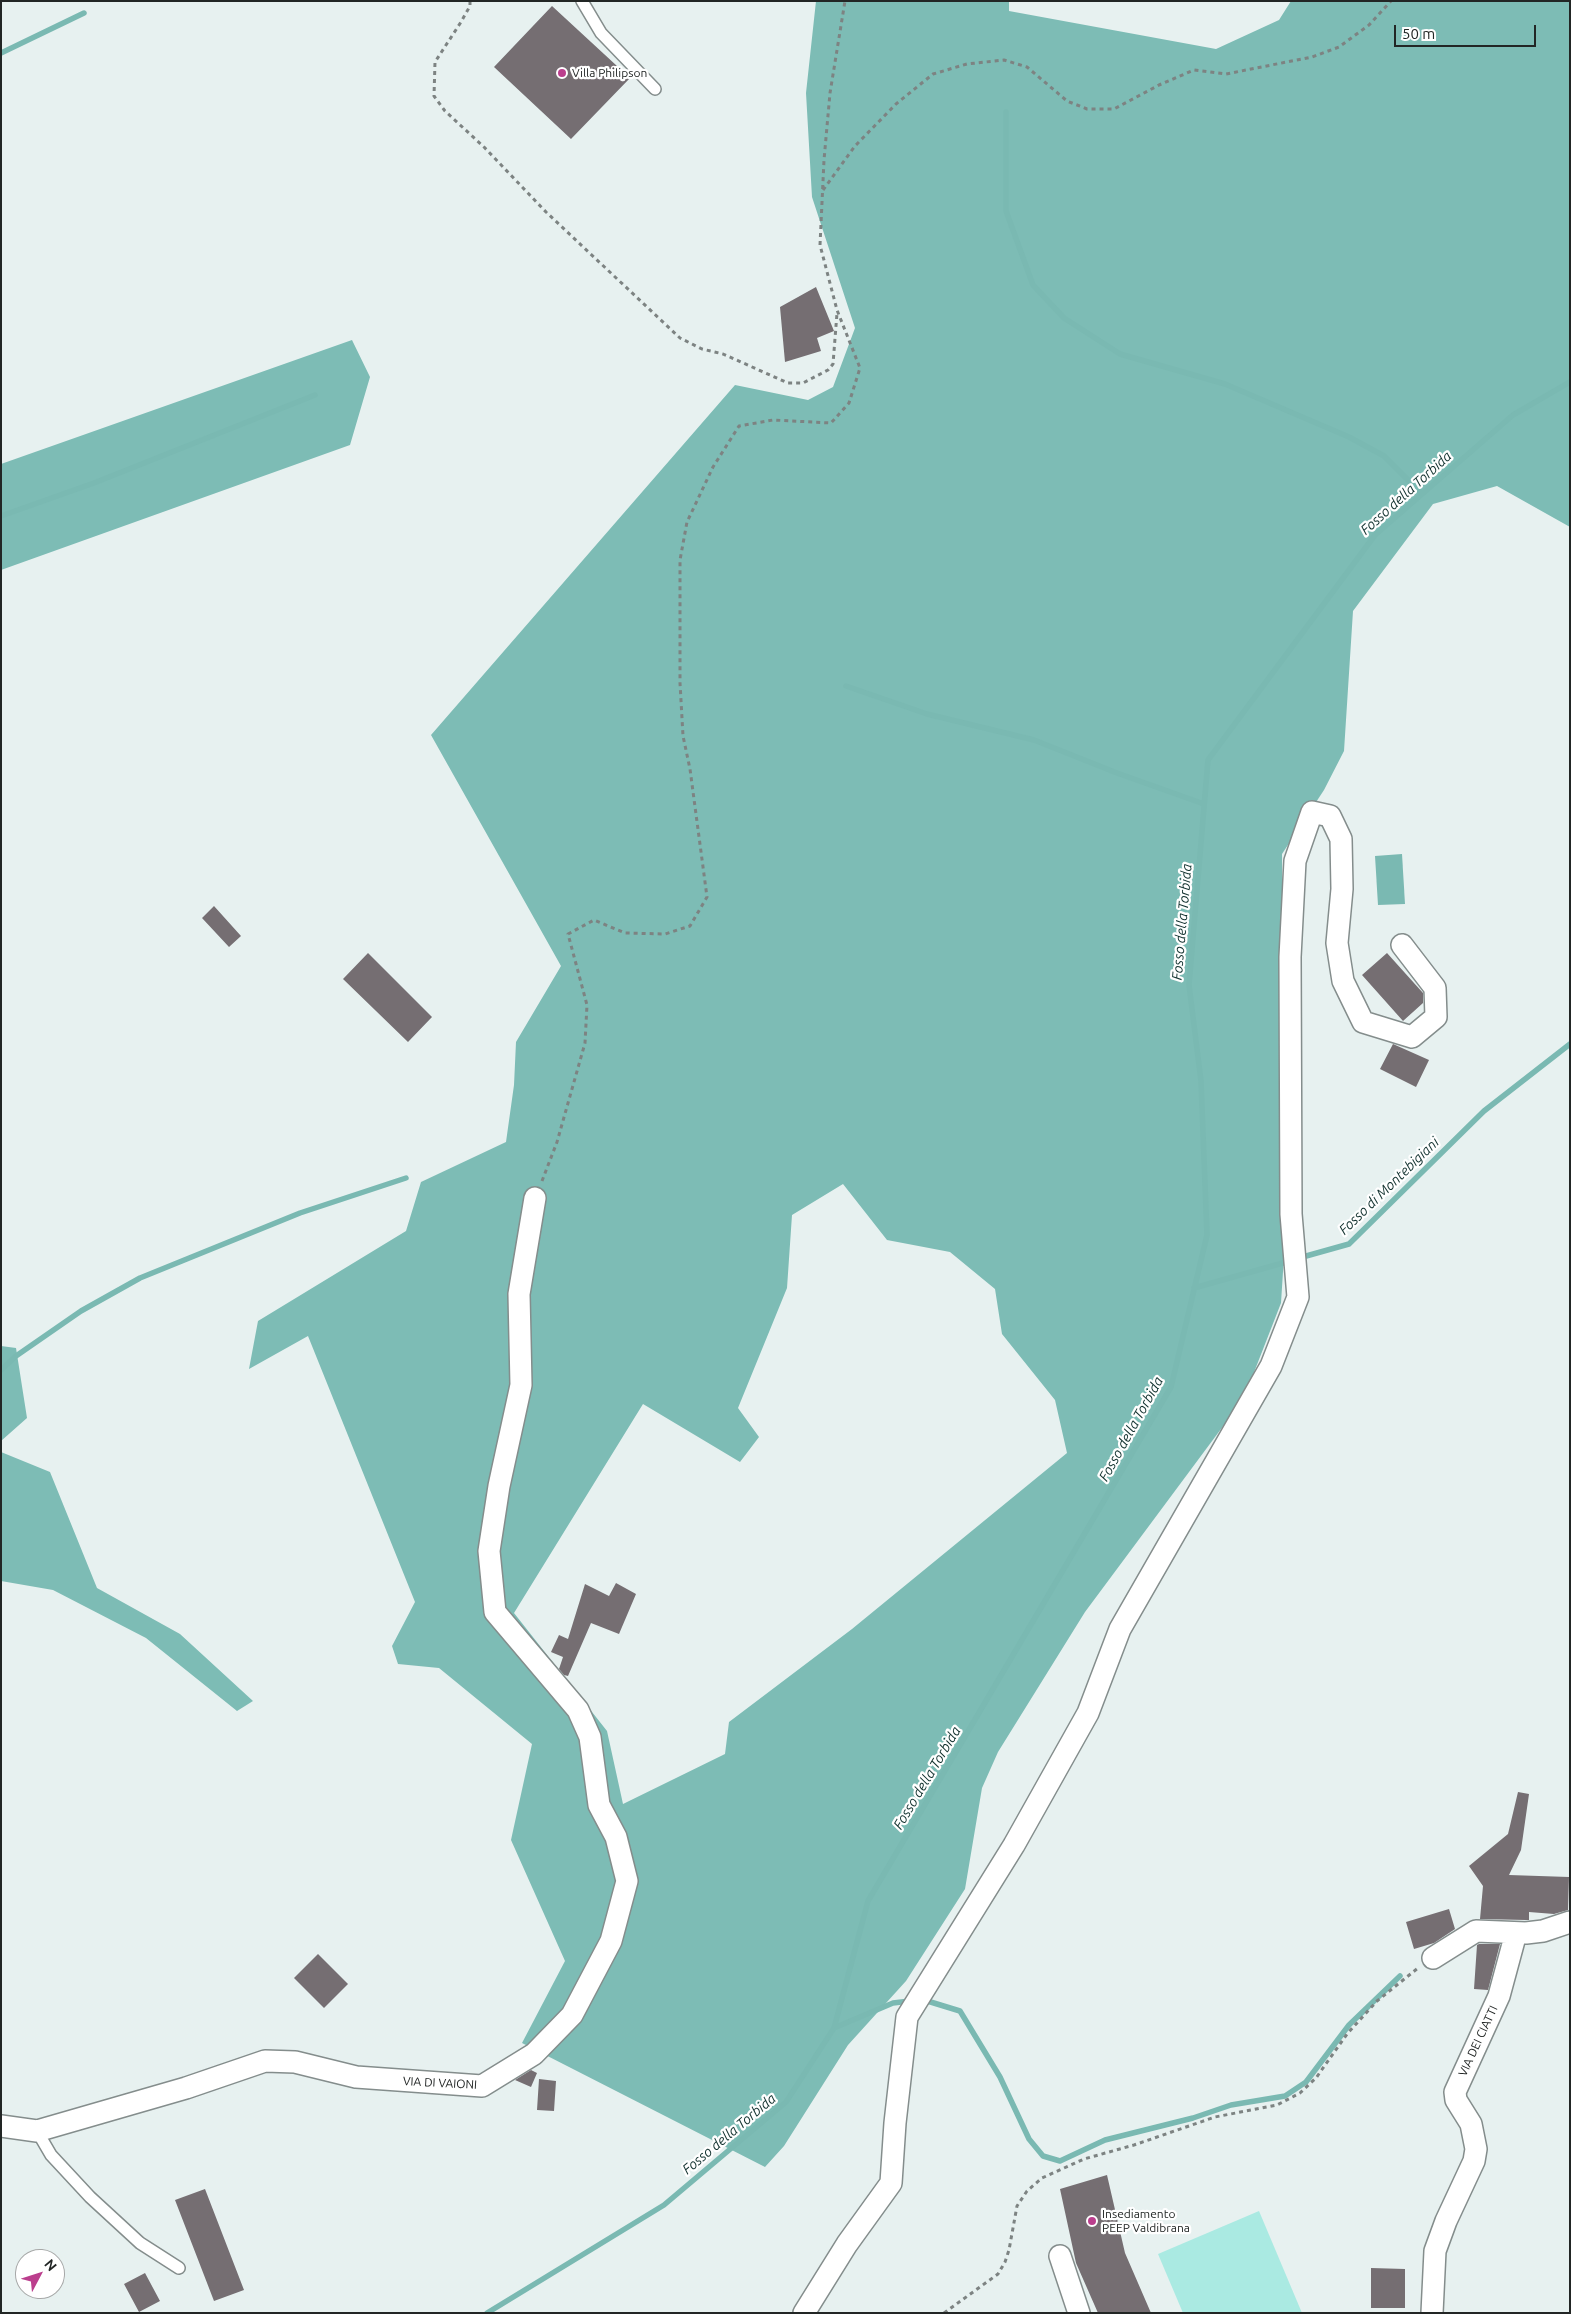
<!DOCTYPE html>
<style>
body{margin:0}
#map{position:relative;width:1571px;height:2314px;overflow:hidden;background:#e7f1f0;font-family:Ubuntu,sans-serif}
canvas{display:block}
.frame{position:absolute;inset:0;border:2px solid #222625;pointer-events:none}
.north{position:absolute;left:15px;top:2249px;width:50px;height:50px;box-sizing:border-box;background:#fff;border:1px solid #a7a8a8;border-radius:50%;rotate:50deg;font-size:14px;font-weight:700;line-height:20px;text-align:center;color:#222625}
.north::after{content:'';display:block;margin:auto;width:18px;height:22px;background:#bb3e8d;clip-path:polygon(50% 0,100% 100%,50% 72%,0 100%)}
.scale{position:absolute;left:1394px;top:25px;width:142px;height:22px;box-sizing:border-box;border:2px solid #222625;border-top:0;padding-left:6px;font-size:15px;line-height:18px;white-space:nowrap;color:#222625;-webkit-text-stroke:4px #fff;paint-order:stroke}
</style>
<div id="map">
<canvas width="1571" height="2314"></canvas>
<div class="frame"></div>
<div class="north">N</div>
<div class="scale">50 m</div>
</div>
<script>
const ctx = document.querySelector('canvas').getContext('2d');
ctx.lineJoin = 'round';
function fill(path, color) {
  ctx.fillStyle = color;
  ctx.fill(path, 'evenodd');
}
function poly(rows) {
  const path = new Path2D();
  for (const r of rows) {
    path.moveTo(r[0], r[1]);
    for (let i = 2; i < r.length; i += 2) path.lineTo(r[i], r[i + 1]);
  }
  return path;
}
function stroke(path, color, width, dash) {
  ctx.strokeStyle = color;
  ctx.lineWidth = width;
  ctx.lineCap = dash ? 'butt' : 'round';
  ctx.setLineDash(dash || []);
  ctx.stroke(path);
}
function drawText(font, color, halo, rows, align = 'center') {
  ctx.font = font + ' Ubuntu,sans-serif';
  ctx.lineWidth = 4.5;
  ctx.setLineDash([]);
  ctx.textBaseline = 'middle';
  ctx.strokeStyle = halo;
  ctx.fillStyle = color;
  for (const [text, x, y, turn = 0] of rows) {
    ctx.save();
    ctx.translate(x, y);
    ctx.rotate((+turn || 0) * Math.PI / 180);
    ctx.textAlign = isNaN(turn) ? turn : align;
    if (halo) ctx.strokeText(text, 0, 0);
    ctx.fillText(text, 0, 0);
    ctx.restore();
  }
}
fill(poly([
 [1259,2211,1302,2313,1183,2313,1158,2254]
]), '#aaeae2');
fill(poly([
 [816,1,1009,1,1009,11,1216,49,1279,20,1291,1,1570,1,1570,527,1497,486,1433,504,1353,611,1344,751,1324,790,1282,854,1285,1240,1281,1303,1244,1398,1085,1612,998,1752,982,1788,965,1889,906,1981,848,2045,784,2146,765,2167,522,2043,565,1961,511,1840,532,1744,439,1668,398,1664,392,1646,415,1602,308,1336,249,1369,258,1321,406,1231,421,1182,506,1142,514,1085,516,1042,561,966,431,735,735,385,808,400,833,387,855,328,812,197,806,93],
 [843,1184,887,1240,950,1252,995,1289,1002,1334,1055,1400,1067,1453,852,1629,729,1722,725,1754,623,1804,607,1731,514,1613,643,1404,740,1462,759,1437,738,1408,787,1288,792,1215],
 [352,340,370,377,350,445,1,570,1,464],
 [1,1346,16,1348,27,1418,1,1441],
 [1,1452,50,1472,97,1588,180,1634,253,1701,237,1711,146,1638,53,1590,1,1581]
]), '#7dbcb5');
fill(poly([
 [1402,854,1405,904,1378,905,1375,856]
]), '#7ab9b2');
stroke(poly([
 [1,53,84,13],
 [1006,112,1006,211,1033,285,1064,318,1120,354,1225,384,1349,437,1384,456,1422,494],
 [1,516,94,483,315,395],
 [846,686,927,714,1034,740,1117,773,1204,804],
 [1299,1258,1349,1244,1484,1111,1570,1044],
 [1194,1288,1290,1261],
 [1,1370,16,1356,81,1311,140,1278,300,1213,406,1178],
 [924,2000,960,2011,1000,2077,1029,2139,1043,2156,1060,2161,1105,2140,1193,2118,1231,2105,1285,2096,1306,2082,1349,2025,1400,1976],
 [834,2028,893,2003,910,2001],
 [487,2313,664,2205,786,2102,834,2028,868,1901,1171,1387,1207,1235,1201,1081,1189,985,1208,760,1375,535,1513,415,1570,382]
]), '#7ab9b2', 5.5);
fill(poly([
 [552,6,630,78,571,139,494,67],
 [816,287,834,331,817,338,821,351,785,362,780,307],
 [214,906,241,936,229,947,202,918],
 [368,953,432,1017,408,1042,343,979],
 [1387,953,1423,993,1423,1003,1403,1021,1362,975],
 [1393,1044,1429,1060,1416,1087,1380,1069],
 [616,1583,636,1594,619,1634,591,1623,568,1676,564,1675,559,1669,563,1657,551,1652,559,1635,568,1639,585,1584,609,1596],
 [1518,1792,1529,1794,1521,1850,1509,1875,1569,1877,1568,1910,1554,1914,1529,1912,1529,1920,1526,1920,1480,1919,1483,1886,1469,1866,1508,1834],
 [1449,1909,1455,1929,1434,1943,1414,1949,1406,1922],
 [1479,1944,1500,1944,1488,1990,1474,1989,1477,1945],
 [318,1954,348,1984,324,2008,294,1978],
 [531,2070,537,2073,531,2087,515,2080],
 [539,2079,556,2081,554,2111,537,2110],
 [1107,2175,1125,2253,1151,2313,1098,2313,1076,2263,1060,2189],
 [205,2189,244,2290,214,2301,175,2200],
 [1371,2268,1405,2269,1405,2308,1371,2308],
 [145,2273,160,2301,139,2312,124,2284]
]), '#756e72');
const service = poly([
 [582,1,601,33,655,89],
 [37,2131,51,2155,90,2197,140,2243,179,2268]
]);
const minor = poly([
 [1433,1958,1476,1931,1526,1933,1543,1931,1570,1922],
 [1,2126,37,2131,186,2088,265,2061,295,2062,356,2077,482,2086,534,2054,572,2015,611,1941,627,1881,616,1837,599,1805,590,1737,578,1710,495,1612,489,1551,499,1486,521,1385,519,1294,535,1198],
 [1060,2256,1079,2313],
 [804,2313,847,2244,891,2183,895,2123,907,2017,1014,1845,1088,1713,1120,1629,1271,1366,1298,1297,1291,1214,1290,957,1295,861,1312,812,1330,816,1341,839,1342,889,1337,943,1343,981,1363,1022,1412,1037,1436,1017,1435,988,1402,945],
 [1432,2313,1435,2251,1446,2221,1474,2161,1476,2149,1471,2124,1456,2100,1455,2092,1499,1996,1516,1933]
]);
stroke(service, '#848d8c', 14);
stroke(minor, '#848d8c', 24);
stroke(poly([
 [470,1,470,6,461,22,435,62,434,96,445,111,484,147,546,212,680,338,702,349,723,354,788,383,803,383,828,370,833,364,837,313],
 [823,190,855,146,896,104,933,74,967,64,1004,60,1027,67,1067,101,1087,109,1114,109,1159,85,1194,70,1226,74,1312,57,1339,47,1369,25,1391,1],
 [542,1181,557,1142,585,1043,587,1005,568,934,594,920,625,933,665,934,690,926,707,897,690,769,683,736,680,683,680,560,687,522,713,467,739,426,773,420,831,423,849,403,860,368,837,310,820,245,824,160,830,93,845,1],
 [944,2313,998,2274,1005,2262,1009,2250,1017,2206,1027,2191,1042,2178,1084,2159,1134,2145,1215,2117,1277,2105,1300,2093,1316,2078,1347,2034,1377,2001,1418,1968]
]), '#7d8382', 3, [4, 4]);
stroke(service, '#fff', 11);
stroke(minor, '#fff', 21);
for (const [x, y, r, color] of [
 [562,73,5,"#bb3e8d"],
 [1092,2221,5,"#bb3e8d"]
]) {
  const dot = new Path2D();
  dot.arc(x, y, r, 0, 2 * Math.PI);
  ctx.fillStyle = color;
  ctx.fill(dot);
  stroke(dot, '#fff', 2);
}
drawText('12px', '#222625', '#fff', [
 ["Villa Philipson",572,73],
 ["Insediamento",1102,2214],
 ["PEEP Valdibrana",1102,2228]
], 'left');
drawText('12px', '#222625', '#fff', [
 ["VIA DEI CIATTI",1478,2041,-65],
 ["VIA DI VAIONI",440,2083,3]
]);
drawText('italic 14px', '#11312e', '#fff', [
 ["Fosso della Torbida",1406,493,-42],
 ["Fosso della Torbida",1182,922,-85],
 ["Fosso di Montebigiani",1389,1186,-44],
 ["Fosso della Torbida",1131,1429,-61],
 ["Fosso della Torbida",927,1778,-59],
 ["Fosso della Torbida",729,2134,-40]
]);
</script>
